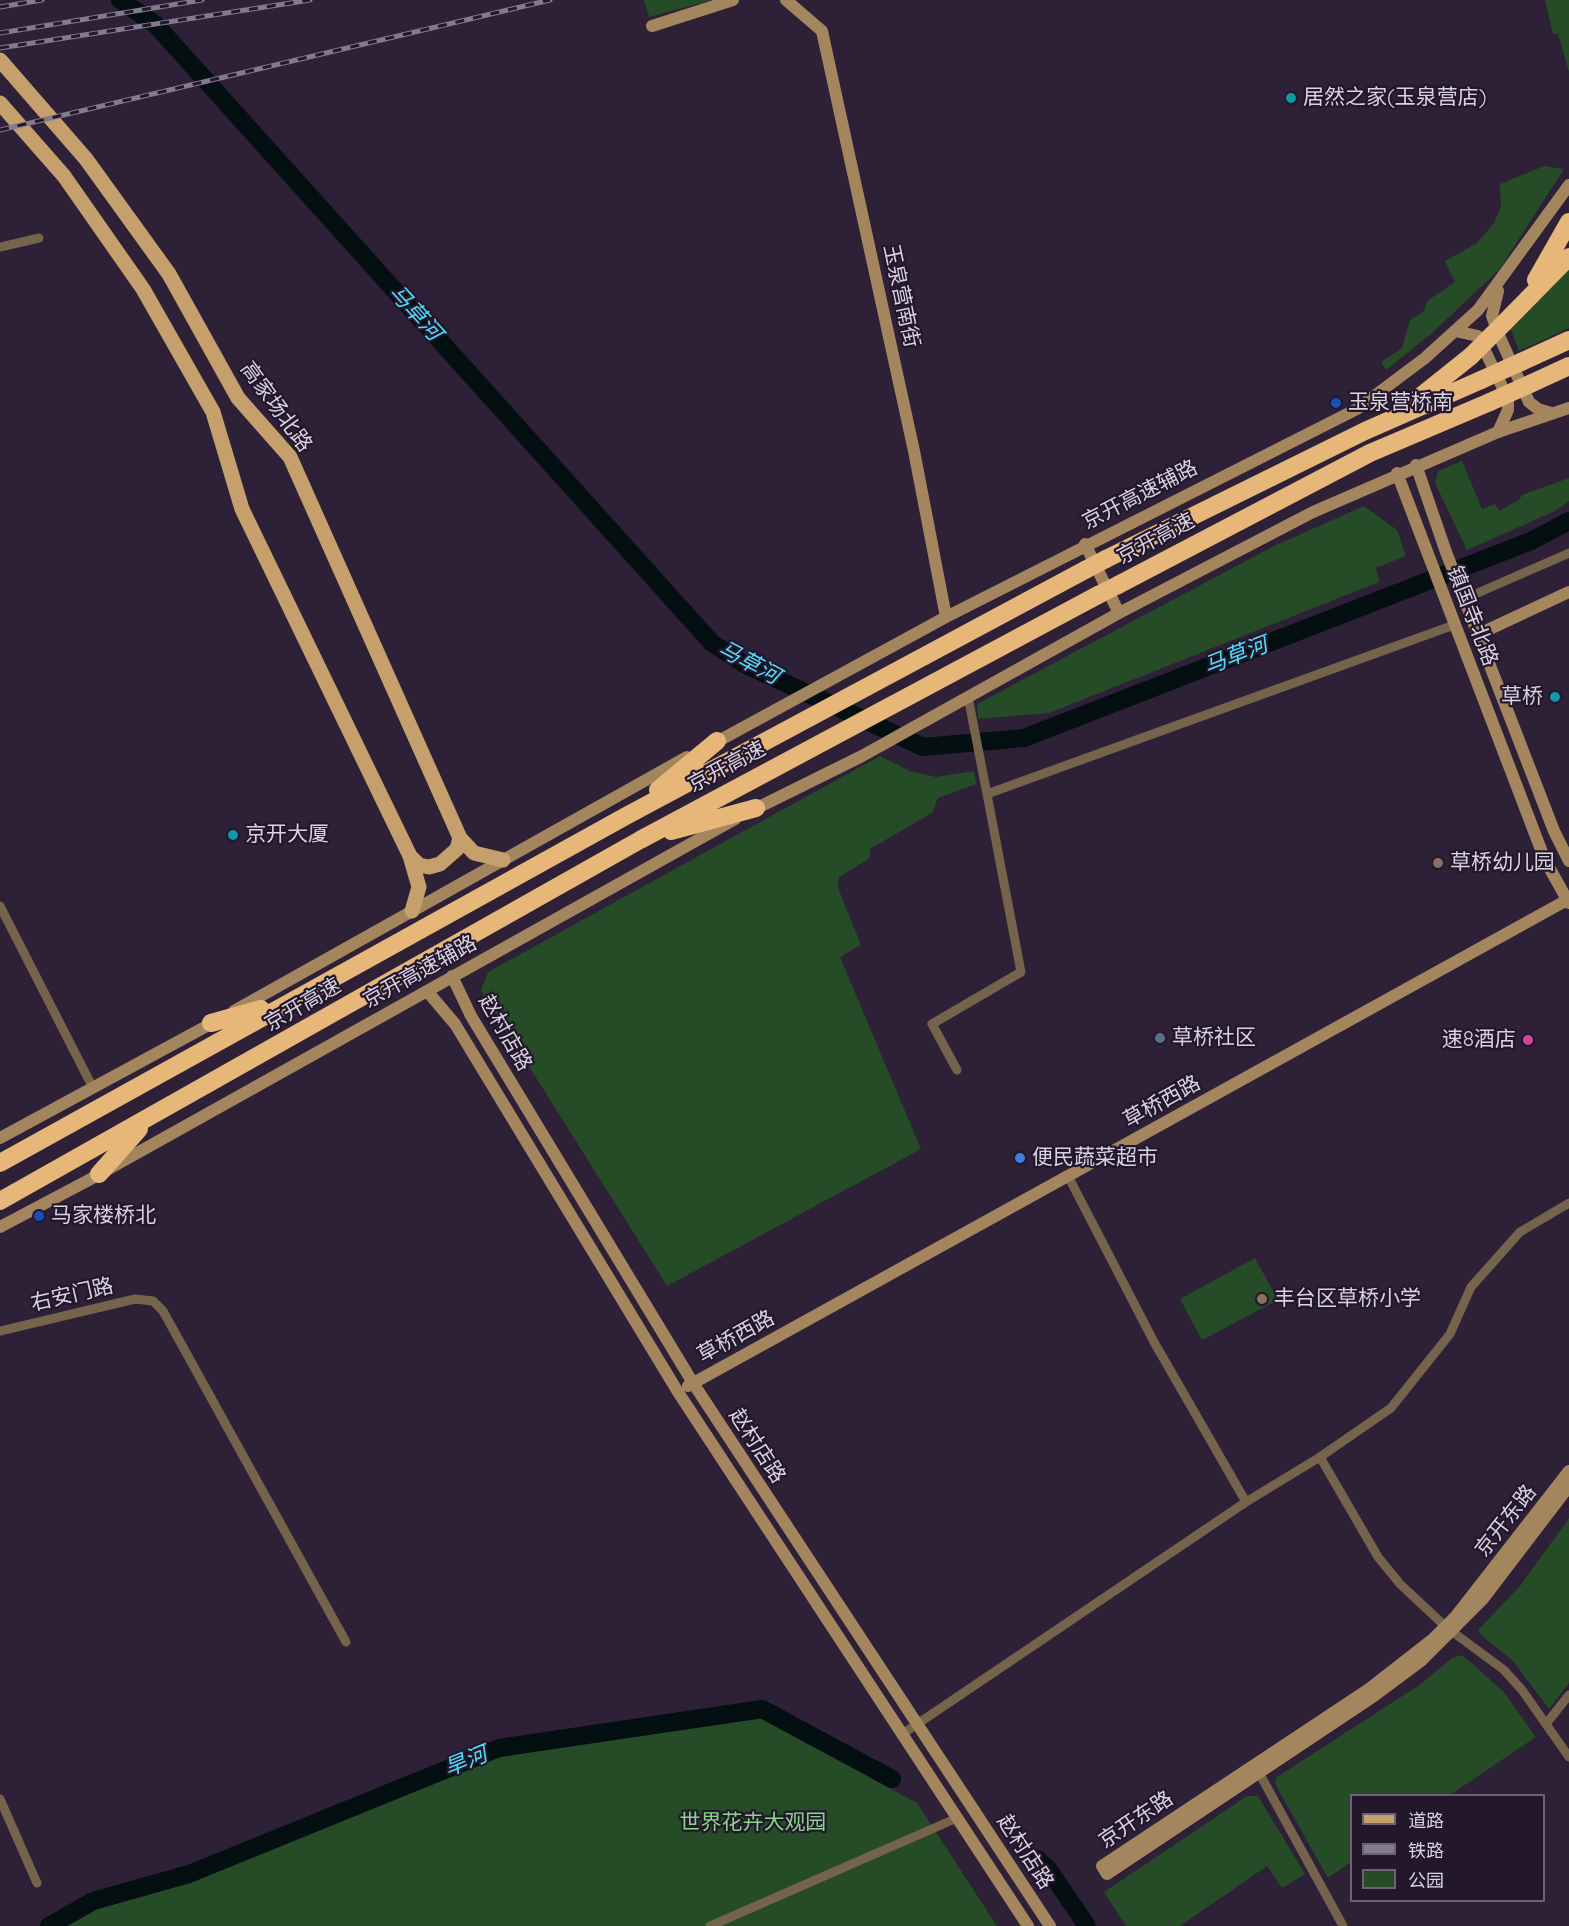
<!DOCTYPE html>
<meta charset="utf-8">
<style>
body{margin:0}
#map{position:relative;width:1569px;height:1926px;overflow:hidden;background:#2d2037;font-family:Quicksand,"Noto Sans SC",sans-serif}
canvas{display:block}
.legend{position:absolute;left:1350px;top:1794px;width:195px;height:108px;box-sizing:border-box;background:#23172c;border:2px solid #6c6274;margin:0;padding:8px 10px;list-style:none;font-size:18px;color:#dad2e1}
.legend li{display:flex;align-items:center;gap:12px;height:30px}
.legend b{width:30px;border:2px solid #6c6274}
</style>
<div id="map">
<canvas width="1569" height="1926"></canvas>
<ul class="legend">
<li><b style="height:8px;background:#c6a06c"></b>道路</li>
<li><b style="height:8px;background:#847a8d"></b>铁路</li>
<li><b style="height:16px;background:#254c27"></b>公园</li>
</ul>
</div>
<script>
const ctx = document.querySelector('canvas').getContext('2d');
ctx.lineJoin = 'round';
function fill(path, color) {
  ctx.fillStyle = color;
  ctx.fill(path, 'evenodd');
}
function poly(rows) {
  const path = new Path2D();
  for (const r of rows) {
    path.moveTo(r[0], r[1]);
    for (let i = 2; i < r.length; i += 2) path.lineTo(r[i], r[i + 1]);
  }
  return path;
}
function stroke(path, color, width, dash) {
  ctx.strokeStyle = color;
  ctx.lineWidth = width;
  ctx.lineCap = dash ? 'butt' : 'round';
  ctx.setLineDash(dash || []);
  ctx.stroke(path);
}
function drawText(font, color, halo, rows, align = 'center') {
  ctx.font = font + ' Quicksand,"Noto Sans SC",sans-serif';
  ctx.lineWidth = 4.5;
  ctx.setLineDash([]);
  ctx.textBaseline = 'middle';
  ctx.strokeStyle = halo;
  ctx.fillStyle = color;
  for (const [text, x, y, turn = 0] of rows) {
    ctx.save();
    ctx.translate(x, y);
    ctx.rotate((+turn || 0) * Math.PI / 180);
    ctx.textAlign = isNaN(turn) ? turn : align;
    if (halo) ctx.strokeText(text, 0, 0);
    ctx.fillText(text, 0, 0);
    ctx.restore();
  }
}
fill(poly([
 [644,0,712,0,649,17],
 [1545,0,1569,0,1569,72,1558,34,1553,34],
 [1544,166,1564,169,1499,270,1432,333,1386,370,1381,362,1402,348,1410,320,1424,311,1427,301,1455,282,1445,261,1477,243,1494,223,1501,207,1500,184],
 [1569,265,1569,328,1519,351,1510,327],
 [1462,461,1482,509,1495,504,1499,511,1519,500,1522,495,1569,478,1569,501,1557,510,1467,550,1435,483,1438,471],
 [1364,506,1397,530,1406,556,1376,568,1379,582,1049,713,978,719,977,704,1274,546],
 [880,756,910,771,936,777,974,771,976,784,938,798,932,813,870,849,870,858,839,877,838,888,861,945,840,957,921,1149,667,1286,481,990,488,972],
 [1255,1258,1278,1300,1202,1340,1180,1299],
 [1569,1518,1569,1683,1549,1709,1513,1661,1481,1635,1478,1630,1520,1586],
 [1462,1655,1504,1692,1536,1737,1450,1795,1352,1796,1351,1862,1328,1878,1275,1784,1277,1777,1421,1684,1452,1658],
 [764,1718,849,1747,869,1777,917,1803,997,1926,68,1926,101,1907,200,1879,452,1768,516,1754],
 [1247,1796,1258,1796,1305,1874,1282,1888,1267,1866,1180,1926,1126,1926,1104,1892]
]), '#254c27');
stroke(poly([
 [120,0,155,24,712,643,744,664,923,747,1024,738,1531,541,1569,521],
 [1037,1859,1049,1870,1087,1926],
 [49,1926,93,1901,189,1874,499,1748,762,1709,892,1779]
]), '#040f11', 18);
stroke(poly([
 [0,247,39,238],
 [1464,599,1569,553],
 [968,697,987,794,1454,625],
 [0,906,93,1088],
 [957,1070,932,1024,1021,972,987,794],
 [1068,1176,1154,1342,1246,1502],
 [1569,1203,1520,1232,1471,1287,1450,1334,1391,1408,1320,1457,1378,1557,1400,1584,1446,1627,1504,1670,1522,1690,1569,1757],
 [0,1331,135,1299,153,1301,163,1311,346,1642],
 [1546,1724,1569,1695],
 [901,1735,1246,1502,1320,1457],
 [1257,1769,1343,1926],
 [0,1799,37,1883],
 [710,1926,957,1818]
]), '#76634b', 9);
stroke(poly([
 [786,0,822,31,914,451,946,617],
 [652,26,733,0],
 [1498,291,1492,316,1501,340,1529,402,1538,409,1551,413],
 [1455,331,1478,336,1508,399,1508,410,1498,432],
 [1416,465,1446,552,1554,831,1569,861],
 [1397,473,1545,860,1569,903],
 [1085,544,1119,613],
 [1479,634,1569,592],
 [711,745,946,617,1357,409,1425,358,1478,310,1569,185],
 [751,811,862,756,1119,613,1313,512,1498,432,1569,408],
 [452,976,471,1016,693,1383,1050,1926],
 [427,991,455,1024,678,1392,1028,1926],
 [234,1011,687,757],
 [0,1138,216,1021],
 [0,1227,87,1181,735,819],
 [688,1386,1569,899],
 [1569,1471,1456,1616,1433,1639,1369,1689,1102,1866,1107,1874,1374,1696,1421,1661,1482,1600,1569,1486]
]), '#a3855e', 12);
stroke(poly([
 [0,60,86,159,169,274,238,398,290,457,460,838,474,853,503,860],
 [0,103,64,176,143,289,213,412,242,509,410,856,419,887,412,911],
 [410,856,419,865,429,867,440,864,457,849,460,838]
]), '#c6a06c', 15);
stroke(poly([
 [1536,280,1569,222],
 [1504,323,1569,257],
 [1521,362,1569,340],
 [1530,384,1569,366],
 [1416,400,1471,356],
 [1106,559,1365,431,1481,380],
 [1118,585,1370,453,1490,402],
 [658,790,717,741],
 [671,831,756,808],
 [211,1023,261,1009],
 [0,1163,626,816,1085,570],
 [99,1174,139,1129],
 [0,1201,640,840,1098,595]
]), '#e6b778', 18);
const rail = poly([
 [0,7,42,0],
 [0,33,202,0],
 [0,48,310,0],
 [0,130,550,0]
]);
stroke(rail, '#847a8d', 5);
stroke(rail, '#23172c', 3, [9]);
stroke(poly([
 [1471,356,1504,323],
 [1481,380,1521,362],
 [1490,402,1530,384],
 [1085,570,1106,559],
 [1098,595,1118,585]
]), '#e6b778', 18);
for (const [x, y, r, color] of [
 [1291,98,6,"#0f9aa8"],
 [1336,403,6,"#1a4fb4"],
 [1555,697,6,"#0f9aa8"],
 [233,835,6,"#0f9aa8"],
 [1438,863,6,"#8d6e63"],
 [1160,1038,6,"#5c6f8a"],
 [1528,1040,6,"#d1479c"],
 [1020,1158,6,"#3f7fe0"],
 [39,1216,6,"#1a4fb4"],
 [1262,1299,6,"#8d6e63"]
]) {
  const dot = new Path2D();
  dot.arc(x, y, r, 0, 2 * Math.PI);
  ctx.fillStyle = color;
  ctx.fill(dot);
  stroke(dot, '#23172c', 2);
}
drawText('21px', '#dad2e1', '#23172c', [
 ["居然之家(玉泉营店)",1303,98],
 ["玉泉营桥南",1348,403],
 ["草桥",1543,697,"right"],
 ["京开大厦",245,835],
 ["草桥幼儿园",1450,863],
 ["草桥社区",1172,1038],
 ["速8酒店",1516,1040,"right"],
 ["便民蔬菜超市",1032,1158],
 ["马家楼桥北",51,1216],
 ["丰台区草桥小学",1274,1299]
], 'left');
drawText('21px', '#dad2e1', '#23172c', [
 ["玉泉营南街",901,296,78],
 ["高家场北路",276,407,54],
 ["京开高速辅路",1140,495,-27],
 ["京开高速",1156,539,-28],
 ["镇国寺北路",1472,616,69],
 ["京开高速",727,767,-28],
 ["京开高速辅路",420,972,-29],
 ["京开高速",303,1005,-30],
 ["赵村店路",505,1033,60],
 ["草桥西路",1162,1102,-29],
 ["右安门路",72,1295,-13],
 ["草桥西路",736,1337,-29],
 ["赵村店路",757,1446,57],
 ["京开东路",1506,1521,-52],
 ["京开东路",1136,1820,-34],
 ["赵村店路",1025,1852,57]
]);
drawText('21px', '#89d48b', '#23172c', [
 ["世界花卉大观园",753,1823]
]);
drawText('italic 22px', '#4fdffd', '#23172c', [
 ["马草河",415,313,48],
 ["马草河",1236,656,-21],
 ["马草河",749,663,28],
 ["旱河",466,1762,-22]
]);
</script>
